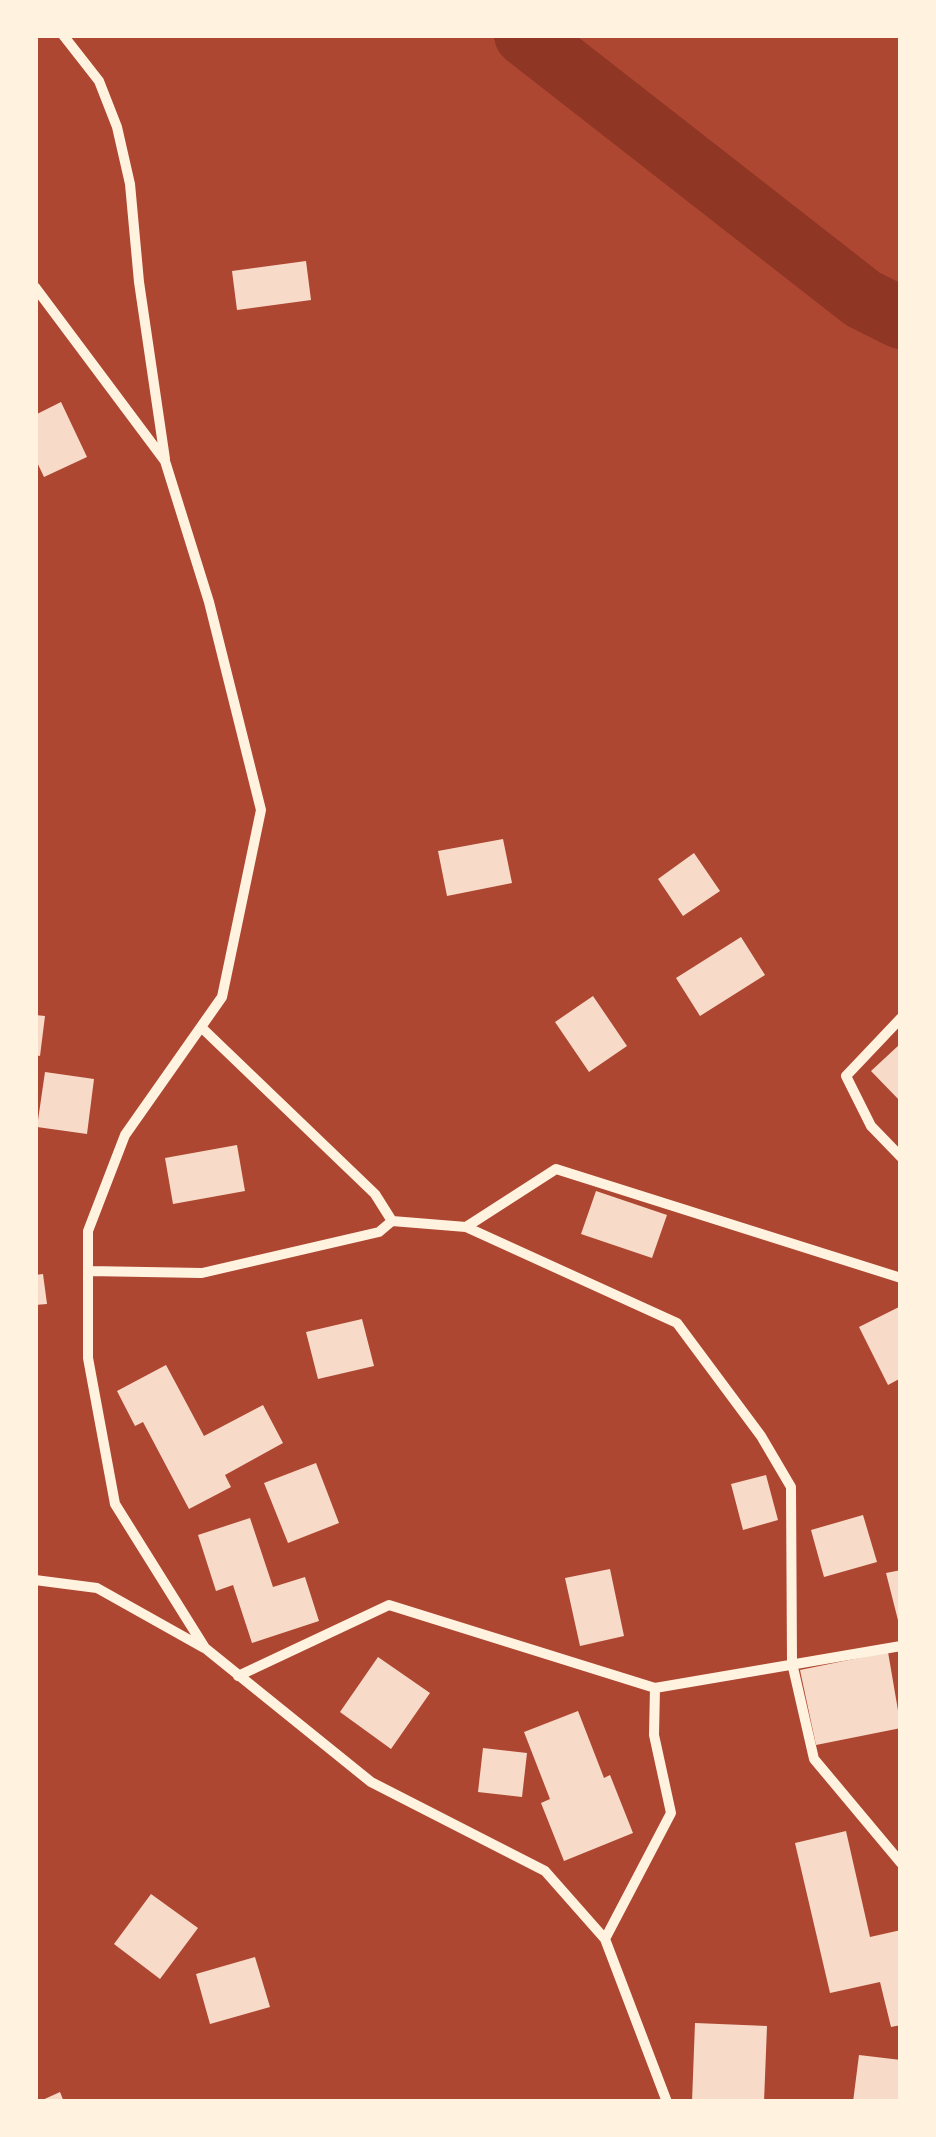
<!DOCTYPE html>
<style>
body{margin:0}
#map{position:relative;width:936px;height:2137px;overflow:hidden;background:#c8553d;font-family:Karla,sans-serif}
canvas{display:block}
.frame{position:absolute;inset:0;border:38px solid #fff3e0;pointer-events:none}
</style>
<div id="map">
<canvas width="936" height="2137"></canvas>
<div class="frame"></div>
</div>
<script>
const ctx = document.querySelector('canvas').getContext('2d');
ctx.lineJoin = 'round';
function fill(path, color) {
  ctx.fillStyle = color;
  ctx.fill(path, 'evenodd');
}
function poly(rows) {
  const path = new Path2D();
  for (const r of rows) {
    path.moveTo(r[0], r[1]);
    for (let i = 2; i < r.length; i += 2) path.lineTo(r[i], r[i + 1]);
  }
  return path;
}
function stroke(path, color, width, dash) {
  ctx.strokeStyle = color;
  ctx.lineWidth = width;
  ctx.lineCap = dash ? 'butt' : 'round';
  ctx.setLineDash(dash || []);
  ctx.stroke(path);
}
fill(poly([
 [35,35,901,35,901,2102,35,2102]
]), '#ae4732');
stroke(poly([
 [525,35,863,299,901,318]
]), '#8f3625', 62);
fill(poly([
 [306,261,311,300,237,310,232,271],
 [61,402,87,457,44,477,35,458,35,415],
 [503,839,512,883,447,896,438,851],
 [694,853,720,891,683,916,658,879],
 [741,937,765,975,700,1016,676,978],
 [593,996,627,1046,589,1072,555,1022],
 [35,1015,45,1016,40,1056,35,1055],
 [899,1045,901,1047,901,1102,871,1071],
 [45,1072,94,1079,87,1134,37,1127],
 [237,1145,245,1191,173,1204,165,1158],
 [596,1191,667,1215,652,1258,581,1234],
 [43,1274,47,1304,35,1305,35,1275],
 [901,1306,901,1378,888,1385,859,1327],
 [362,1319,374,1366,318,1379,306,1332],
 [166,1365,204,1436,263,1405,283,1443,225,1475,231,1487,189,1509,143,1422,135,1426,117,1391],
 [316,1463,339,1523,288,1543,264,1483],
 [766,1475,778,1520,743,1530,731,1484],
 [863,1515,877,1562,824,1577,811,1530],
 [250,1518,273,1587,305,1577,319,1621,252,1643,233,1585,216,1591,198,1535],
 [610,1569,624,1636,580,1646,565,1578],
 [901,1570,901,1628,900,1628,886,1573],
 [888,1652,901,1728,816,1745,800,1670],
 [378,1657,430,1693,391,1749,340,1712],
 [578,1711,604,1778,610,1775,633,1833,564,1861,541,1803,550,1799,524,1732],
 [483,1748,527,1753,522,1797,478,1792],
 [846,1831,870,1937,901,1930,901,2025,891,2027,880,1982,830,1993,795,1843],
 [151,1894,198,1928,160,1979,114,1944],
 [255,1957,270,2007,210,2024,196,1974],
 [695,2023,767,2026,764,2102,692,2102],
 [859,2055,901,2060,901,2102,853,2102],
 [60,2092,64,2102,38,2102]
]), '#f7dbc8');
stroke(poly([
 [63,35,99,81,117,127,130,184,139,282,165,459],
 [35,287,165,461,209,602,261,810,222,997,125,1135,88,1231,88,1358,115,1504,205,1648,371,1782,545,1871,605,1939,667,2102],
 [901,1018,846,1076,871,1126,901,1157],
 [201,1027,375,1194,392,1221],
 [466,1227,556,1169,901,1278],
 [88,1271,202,1273,379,1232,392,1221,466,1227,677,1323,761,1436,791,1487,792,1663,814,1759,901,1863],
 [35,1580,97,1588,204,1648],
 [238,1676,389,1605,655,1688,901,1646],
 [605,1939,671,1813,654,1735,655,1688]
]), '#fff3e0', 10);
</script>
